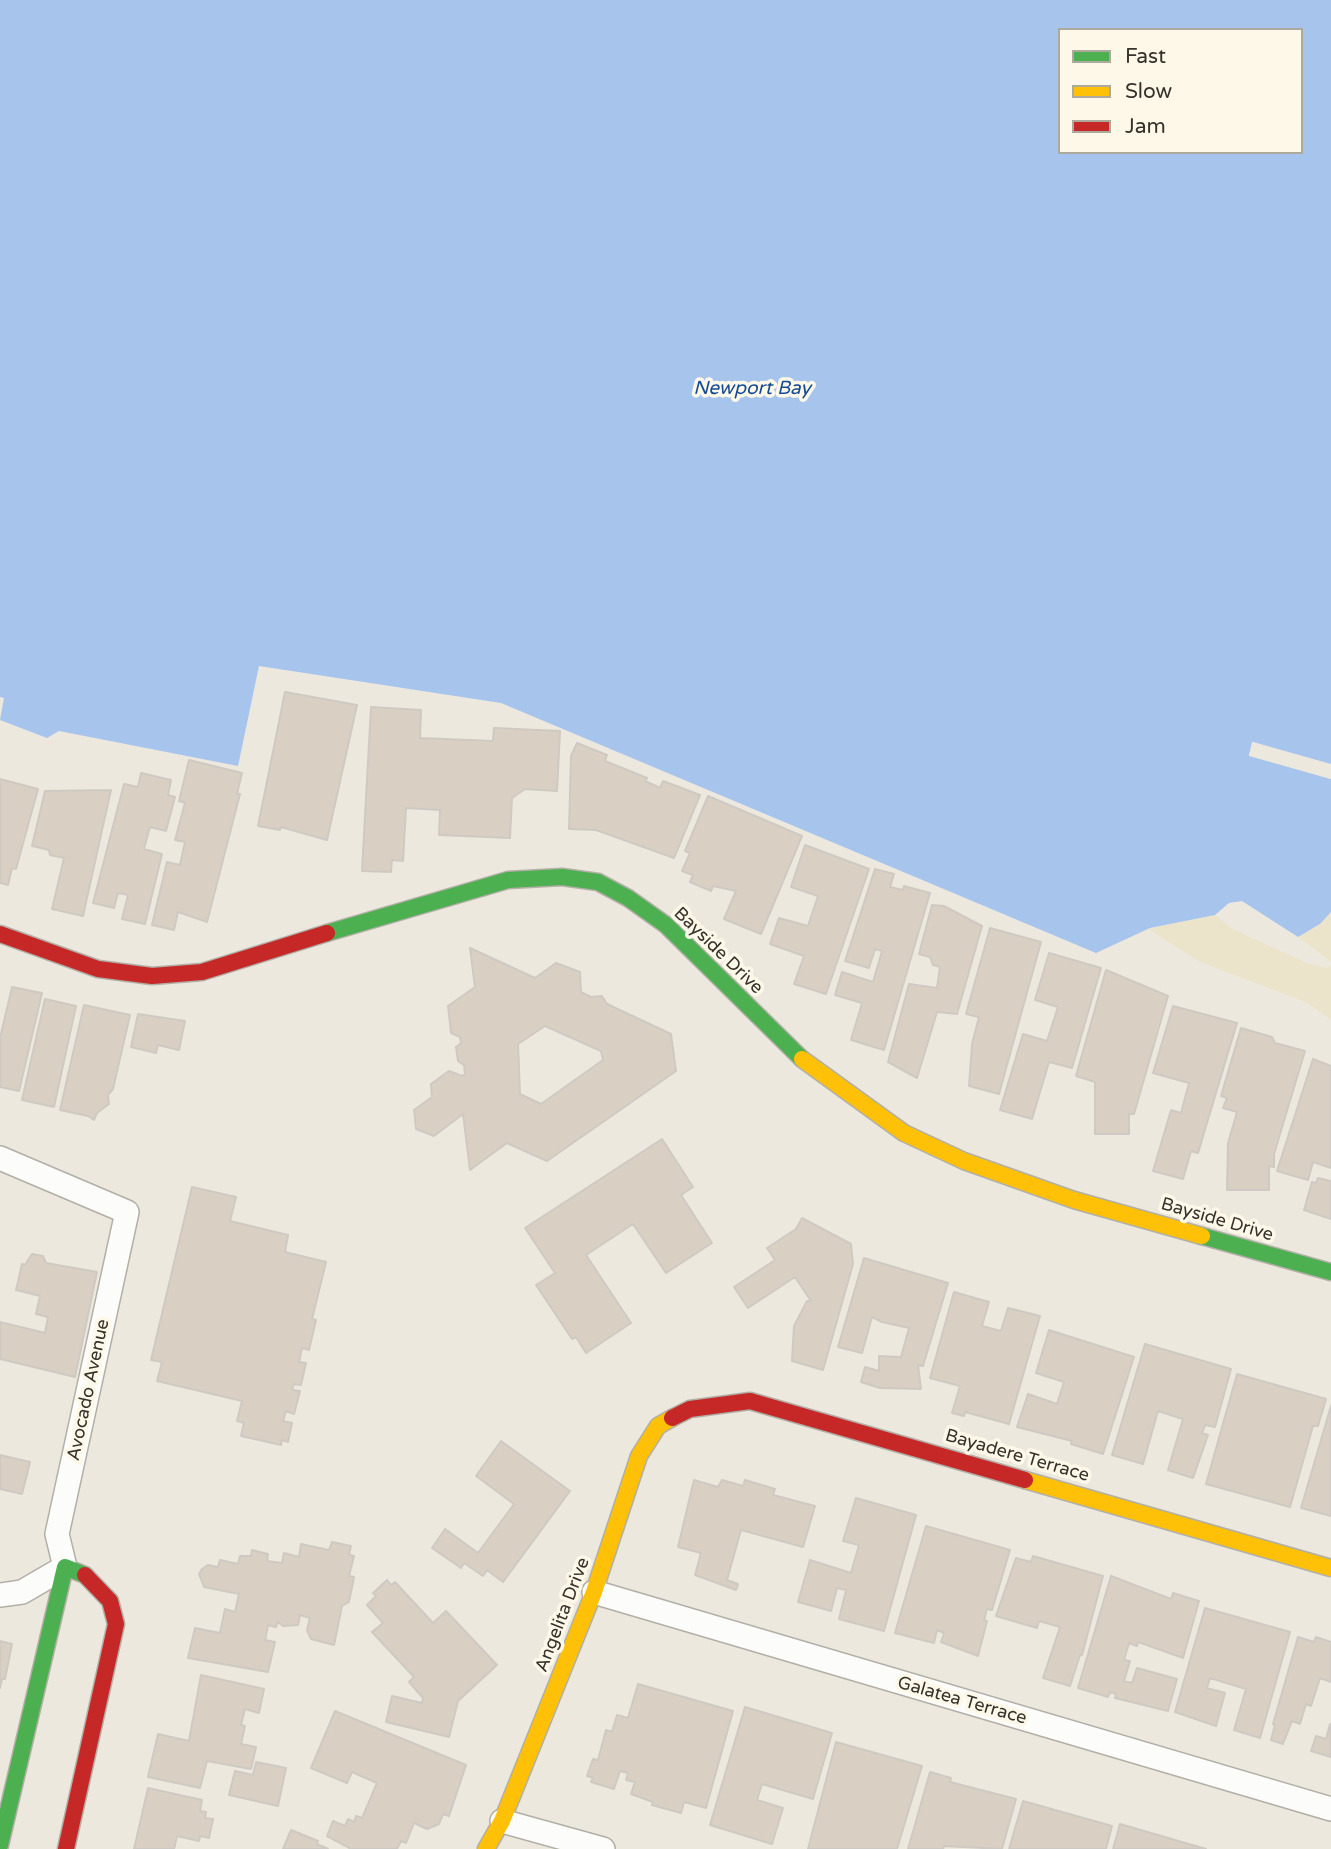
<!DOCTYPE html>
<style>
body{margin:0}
#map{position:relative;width:1331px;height:1849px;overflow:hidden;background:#ece8de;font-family:"Varela Round",sans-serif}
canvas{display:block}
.legend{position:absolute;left:1058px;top:28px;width:245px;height:126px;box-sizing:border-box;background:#fef8e9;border:2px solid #aea99d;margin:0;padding:9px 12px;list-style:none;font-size:21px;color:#35322b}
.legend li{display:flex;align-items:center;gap:14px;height:35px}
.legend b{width:35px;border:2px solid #aea99d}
</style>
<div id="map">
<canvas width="1331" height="1849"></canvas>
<ul class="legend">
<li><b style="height:9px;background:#4caf50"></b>Fast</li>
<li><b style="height:9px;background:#ffc107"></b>Slow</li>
<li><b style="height:9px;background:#c62828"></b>Jam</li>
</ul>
</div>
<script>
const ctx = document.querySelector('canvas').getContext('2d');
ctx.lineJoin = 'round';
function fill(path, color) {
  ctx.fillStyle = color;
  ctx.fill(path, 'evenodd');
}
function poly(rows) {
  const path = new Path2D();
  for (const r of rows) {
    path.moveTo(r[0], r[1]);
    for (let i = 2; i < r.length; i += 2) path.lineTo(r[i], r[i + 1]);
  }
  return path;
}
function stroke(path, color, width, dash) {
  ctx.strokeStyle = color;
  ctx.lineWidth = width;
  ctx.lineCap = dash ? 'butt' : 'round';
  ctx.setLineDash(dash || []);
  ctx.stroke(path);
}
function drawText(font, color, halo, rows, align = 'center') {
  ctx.font = font + ' "Varela Round",sans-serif';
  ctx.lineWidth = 7;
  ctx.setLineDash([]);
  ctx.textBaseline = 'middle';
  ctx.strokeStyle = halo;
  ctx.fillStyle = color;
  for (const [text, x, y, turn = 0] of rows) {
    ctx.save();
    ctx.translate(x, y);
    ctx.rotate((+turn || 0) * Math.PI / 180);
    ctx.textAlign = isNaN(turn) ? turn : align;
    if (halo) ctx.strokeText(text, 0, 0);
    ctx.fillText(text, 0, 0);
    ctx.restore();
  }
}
fill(poly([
 [1331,912,1331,962,1298,937,1320,924],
 [1215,915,1231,928,1307,963,1328,968,1331,965,1331,1020,1308,1003,1200,962,1148,929]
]), '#ebe4cb');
fill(poly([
 [0,0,1331,0,1331,764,1253,742,1249,755,1331,779,1331,912,1320,924,1298,937,1242,901,1229,903,1215,915,1150,928,1096,953,501,703,259,666,238,766,59,731,47,738,0,720,4,698,0,697],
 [1060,30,1301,30,1301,152,1060,152]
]), '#a7c4ed');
fill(poly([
 [1252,742,1331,766,1255,747,1253,753,1331,776,1331,779,1249,756]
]), '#ece8de');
const building = poly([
 [285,692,357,705,327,840,281,827,280,830,258,826,285,692],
 [371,707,421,710,420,738,493,741,494,728,560,731,557,791,525,789,512,798,510,838,439,835,440,810,406,808,403,861,392,860,391,872,362,871,371,707],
 [577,743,607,755,605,761,647,778,645,781,660,788,663,781,700,795,674,858,596,830,569,829,571,756,577,743],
 [189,760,242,773,237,794,240,794,207,922,178,912,174,930,152,925,167,862,180,865,185,842,175,840,185,803,179,801,189,760],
 [141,773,171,780,168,795,175,797,166,831,150,827,144,849,162,854,145,924,122,919,128,895,118,893,114,908,93,903,124,784,138,787,141,773],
 [0,779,38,789,16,869,12,868,8,885,0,883,0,779],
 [111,790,83,916,52,909,64,858,50,855,49,850,32,846,45,791,111,790],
 [708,796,802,836,761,934,724,919,736,891,713,886,711,891,690,882,693,875,682,871,690,853,685,851,708,796],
 [805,845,869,869,826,994,794,984,804,956,770,944,779,918,808,926,818,896,791,887,805,845],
 [875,869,894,874,890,887,903,890,904,886,930,893,884,1050,851,1040,862,1003,835,995,842,972,873,982,882,951,875,949,869,968,845,961,875,869],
 [932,905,944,906,982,926,957,1014,937,1012,917,1078,888,1062,909,984,937,988,940,967,933,965,930,957,919,954,932,905],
 [990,928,1041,942,999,1094,969,1086,972,1044,979,1017,966,1014,990,928],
 [470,948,535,978,556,963,580,972,581,992,591,997,602,996,607,1004,671,1034,676,1071,547,1161,507,1143,470,1170,463,1114,434,1136,416,1129,414,1110,432,1097,431,1084,449,1071,462,1076,465,1074,464,1065,458,1061,456,1047,461,1043,460,1037,451,1033,448,1006,475,987,470,948],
 [545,1026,601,1051,603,1060,541,1104,520,1094,518,1044,545,1026],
 [1049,953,1101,968,1072,1068,1049,1062,1032,1119,1000,1110,1023,1034,1047,1041,1058,1007,1035,1000,1049,953],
 [1106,970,1168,996,1134,1114,1129,1114,1129,1134,1095,1134,1095,1082,1076,1076,1106,970],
 [12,987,42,993,19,1091,0,1087,0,1038,12,987],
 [45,999,76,1006,54,1107,22,1100,45,999],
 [84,1005,130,1015,113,1089,108,1095,109,1104,97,1113,94,1120,88,1116,60,1110,84,1005],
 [1173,1006,1237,1023,1198,1153,1191,1151,1183,1179,1153,1171,1171,1110,1181,1113,1189,1083,1153,1073,1173,1006],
 [138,1014,185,1021,179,1050,158,1045,156,1053,131,1047,138,1014],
 [1241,1028,1272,1037,1275,1043,1305,1051,1274,1154,1274,1167,1269,1166,1269,1190,1227,1190,1228,1143,1237,1112,1223,1108,1227,1098,1221,1096,1241,1028],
 [1313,1059,1331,1066,1331,1168,1313,1162,1308,1180,1277,1171,1313,1059],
 [662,1139,693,1187,681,1195,712,1243,666,1273,633,1224,586,1255,631,1323,586,1353,576,1337,572,1339,536,1285,555,1273,525,1228,662,1139],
 [1318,1178,1331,1181,1331,1219,1304,1210,1312,1182,1316,1183,1318,1178],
 [192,1187,236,1197,230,1221,288,1235,285,1252,326,1262,312,1319,316,1320,309,1350,302,1348,299,1362,306,1363,301,1385,294,1384,292,1390,300,1391,294,1414,286,1411,283,1421,292,1423,288,1442,282,1440,281,1445,241,1436,244,1423,237,1421,242,1401,157,1381,162,1362,151,1360,192,1187],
 [802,1218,851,1244,853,1264,823,1370,792,1361,794,1326,807,1301,811,1301,795,1277,748,1308,734,1287,775,1260,767,1248,796,1229,802,1218],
 [32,1254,43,1256,46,1263,97,1272,75,1377,0,1359,0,1322,45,1333,48,1317,36,1314,40,1296,16,1290,22,1264,25,1265,32,1254],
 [864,1258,948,1283,923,1366,918,1365,921,1389,880,1388,861,1382,865,1367,879,1371,879,1356,901,1357,909,1328,882,1322,872,1317,862,1353,838,1347,864,1258],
 [954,1292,989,1302,982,1326,1001,1331,1008,1308,1040,1316,1009,1424,965,1412,964,1416,952,1413,960,1386,930,1378,954,1292],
 [1049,1330,1134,1357,1103,1454,1071,1444,1072,1441,1017,1427,1028,1394,1057,1404,1064,1382,1036,1373,1049,1330],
 [1145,1344,1231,1369,1215,1427,1205,1425,1202,1433,1208,1435,1193,1478,1168,1470,1183,1419,1158,1411,1143,1464,1112,1455,1145,1344],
 [1237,1374,1326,1399,1318,1426,1313,1426,1290,1507,1206,1484,1237,1374],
 [1331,1406,1331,1516,1301,1508,1331,1406],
 [501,1441,570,1491,503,1582,487,1570,483,1576,464,1563,461,1568,432,1548,445,1529,478,1553,514,1504,476,1476,501,1441],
 [0,1455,30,1462,22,1494,0,1489,0,1455],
 [694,1480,718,1487,722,1480,743,1486,745,1480,775,1489,773,1495,815,1506,803,1547,741,1530,727,1580,738,1584,736,1590,695,1575,701,1553,678,1547,694,1480],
 [856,1498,916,1515,884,1631,839,1619,846,1590,837,1588,831,1611,798,1602,810,1560,851,1573,859,1545,843,1541,856,1498],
 [926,1526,1010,1550,992,1610,987,1609,984,1620,987,1621,978,1656,941,1642,944,1633,937,1630,934,1643,895,1633,926,1526],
 [332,1542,351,1546,349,1555,354,1556,349,1576,354,1577,349,1602,342,1606,334,1645,311,1639,307,1630,310,1618,300,1615,298,1625,283,1626,278,1622,276,1627,268,1625,265,1640,275,1642,268,1672,188,1658,195,1628,220,1633,225,1609,235,1612,239,1594,204,1587,199,1574,202,1569,208,1565,218,1567,220,1560,238,1564,240,1556,251,1556,252,1550,268,1554,267,1561,282,1563,284,1553,299,1557,301,1544,329,1550,332,1542],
 [1033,1556,1103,1576,1082,1655,1080,1655,1070,1686,1043,1678,1060,1627,1039,1621,1037,1628,996,1616,1016,1558,1031,1562,1033,1556],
 [1111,1576,1171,1599,1173,1593,1199,1601,1183,1658,1138,1642,1137,1646,1129,1643,1124,1660,1130,1661,1124,1681,1132,1683,1137,1668,1177,1679,1168,1711,1115,1698,1116,1694,1110,1692,1108,1697,1078,1688,1111,1576],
 [387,1580,391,1585,395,1582,433,1623,446,1611,497,1665,458,1701,449,1737,386,1722,392,1696,422,1703,423,1698,409,1682,414,1677,372,1632,383,1623,367,1605,376,1596,373,1593,387,1580],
 [1205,1608,1290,1632,1260,1738,1234,1730,1246,1689,1210,1678,1207,1688,1225,1693,1216,1726,1175,1712,1205,1608],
 [1298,1637,1314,1642,1316,1637,1331,1642,1331,1682,1320,1678,1311,1706,1306,1704,1300,1724,1292,1721,1283,1744,1271,1740,1275,1725,1273,1724,1298,1637],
 [0,1641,12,1644,5,1679,2,1679,0,1688,0,1641],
 [201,1675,264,1689,259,1713,245,1709,241,1725,245,1726,241,1744,256,1747,251,1769,207,1761,200,1788,148,1777,158,1734,189,1741,201,1675],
 [638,1684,733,1711,706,1808,684,1802,681,1813,652,1805,653,1802,631,1794,635,1782,626,1780,628,1773,620,1771,614,1789,591,1782,593,1778,587,1776,593,1759,598,1760,606,1730,612,1732,617,1715,628,1718,638,1684],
 [745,1707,832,1733,813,1799,762,1784,757,1800,783,1808,772,1844,710,1825,745,1707],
 [335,1711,466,1765,449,1816,443,1814,439,1824,427,1829,414,1823,406,1843,401,1841,397,1849,351,1849,327,1836,333,1821,345,1826,348,1819,354,1822,356,1816,362,1818,377,1783,352,1772,347,1783,311,1768,335,1711],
 [1330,1724,1331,1757,1311,1751,1316,1736,1326,1739,1330,1724],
 [836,1742,922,1766,897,1849,808,1849,836,1742],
 [256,1762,286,1768,278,1806,229,1795,235,1771,253,1775,256,1762],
 [930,1772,951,1778,950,1782,1016,1799,1002,1849,944,1846,943,1849,908,1849,930,1772],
 [148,1788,202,1800,200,1811,206,1812,205,1818,213,1819,209,1838,200,1836,199,1841,177,1836,174,1849,134,1849,148,1788],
 [1023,1801,1112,1826,1106,1849,1009,1849,1023,1801],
 [1120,1824,1206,1849,1113,1849,1120,1824],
 [291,1830,318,1841,317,1844,328,1849,283,1849,291,1830]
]);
fill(building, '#dacfc3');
stroke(building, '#cecac3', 2);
const street = poly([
 [0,1158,127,1212,57,1534,65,1567,22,1592,0,1595],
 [594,1592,1331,1809],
 [502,1821,603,1849]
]);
const fast = poly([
 [327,933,508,880,562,877,598,882,628,898,666,925,802,1059],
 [1202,1236,1331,1272],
 [0,1845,65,1567,85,1575]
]);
const slow = poly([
 [802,1059,904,1133,964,1161,1074,1200,1202,1236],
 [1025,1480,1331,1568],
 [486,1849,502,1821,594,1592,639,1456,658,1426,672,1418]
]);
const jam = poly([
 [0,934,98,969,152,976,202,972,327,933],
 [672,1418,690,1409,750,1401,1025,1480],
 [66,1849,116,1624,110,1601,85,1575]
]);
stroke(street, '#b2afa7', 26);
stroke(fast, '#b2afa7', 19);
stroke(slow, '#b2afa7', 19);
stroke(jam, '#b2afa7', 19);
stroke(street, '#fcfcfa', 23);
stroke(fast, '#4caf50', 16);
stroke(slow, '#ffc107', 16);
stroke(jam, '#c62828', 16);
drawText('18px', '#35322b', '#fef8e9', [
 ["Bayside Drive",718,951,44],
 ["Bayside Drive",1217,1220,16],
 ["Avocado Avenue",89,1390,-78],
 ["Bayadere Terrace",1017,1456,16],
 ["Angelita Drive",563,1615,-69],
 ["Galatea Terrace",962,1701,16]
]);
drawText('italic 19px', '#144b94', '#fef8e9', [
 ["Newport Bay",752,389]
]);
</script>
